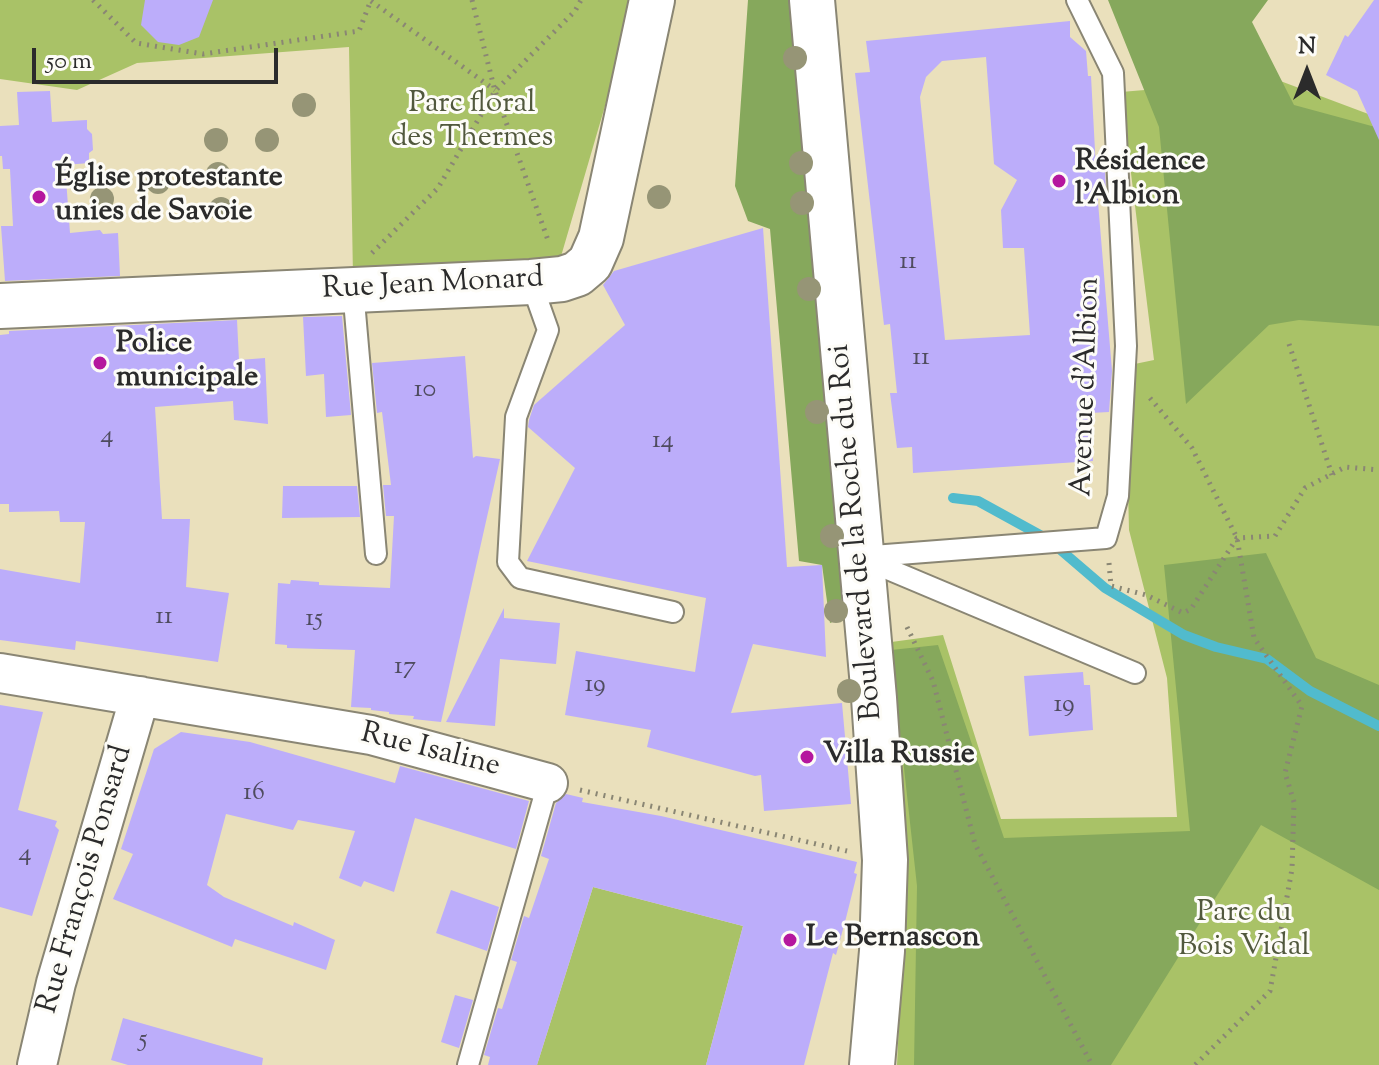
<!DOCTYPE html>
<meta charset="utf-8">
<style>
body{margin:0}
#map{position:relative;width:1379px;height:1065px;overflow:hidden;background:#eae0bc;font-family:"Sorts Mill Goudy",serif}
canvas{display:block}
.north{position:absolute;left:1267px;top:32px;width:80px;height:80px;-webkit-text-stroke:6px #fdfcf7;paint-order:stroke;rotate:0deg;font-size:22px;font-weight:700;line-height:32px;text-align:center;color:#2b2b2b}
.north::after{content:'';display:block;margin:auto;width:28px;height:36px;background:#2b2b2b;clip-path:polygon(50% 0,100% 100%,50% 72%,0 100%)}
.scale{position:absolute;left:32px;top:48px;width:246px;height:36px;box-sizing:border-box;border:4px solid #2b2b2b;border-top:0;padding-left:10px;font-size:24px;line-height:28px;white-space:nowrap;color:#2b2b2b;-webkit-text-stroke:6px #fdfcf7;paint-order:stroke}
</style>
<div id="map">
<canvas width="1379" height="1065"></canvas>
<div class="north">N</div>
<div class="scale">50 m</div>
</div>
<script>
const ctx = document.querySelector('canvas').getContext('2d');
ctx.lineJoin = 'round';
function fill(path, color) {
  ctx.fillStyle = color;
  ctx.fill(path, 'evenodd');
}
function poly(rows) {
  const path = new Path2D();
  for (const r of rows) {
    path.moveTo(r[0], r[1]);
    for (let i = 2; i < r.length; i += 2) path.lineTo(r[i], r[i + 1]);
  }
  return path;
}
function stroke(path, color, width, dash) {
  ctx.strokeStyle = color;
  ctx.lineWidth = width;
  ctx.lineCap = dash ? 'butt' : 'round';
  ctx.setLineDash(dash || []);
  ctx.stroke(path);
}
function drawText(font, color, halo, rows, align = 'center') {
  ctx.font = font + ' "Sorts Mill Goudy",serif';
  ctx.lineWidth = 6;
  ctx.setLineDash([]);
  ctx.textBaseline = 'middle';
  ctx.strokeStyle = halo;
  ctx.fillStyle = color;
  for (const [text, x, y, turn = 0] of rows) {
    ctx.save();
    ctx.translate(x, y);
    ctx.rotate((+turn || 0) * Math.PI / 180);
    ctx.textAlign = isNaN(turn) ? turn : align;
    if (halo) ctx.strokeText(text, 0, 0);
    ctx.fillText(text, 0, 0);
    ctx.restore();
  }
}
fill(poly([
 [0,0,636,0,557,270,353,277,349,47,137,63,77,90,0,79],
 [1275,79,1379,118,1379,1065,897,1065,906,873,884,643,943,635,1001,819,1177,817,1167,678,1129,530,1125,366,1154,360,1121,92],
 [593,887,743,926,706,1065,537,1065]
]), '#a9c267');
fill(poly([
 [748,0,797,0,840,561,842,618,830,623,822,565,799,561,770,229,748,221,735,186],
 [1108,0,1268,0,1252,22,1294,105,1379,128,1379,326,1299,320,1269,325,1186,404,1159,127],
 [1266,553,1316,658,1379,685,1379,890,1261,825,1111,1065,914,1065,917,886,891,650,938,645,1004,838,1190,831,1164,565]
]), '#86a85c');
stroke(poly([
 [953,498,978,501,1049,540,1105,588,1184,635,1216,647,1267,659,1310,691,1379,726]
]), '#51bbcd', 10);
fill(poly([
 [145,0,213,0,199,37,179,45,158,42,141,25],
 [1374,0,1379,0,1379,140,1357,91,1326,75,1345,35,1348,37],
 [1070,21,1070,37,1086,51,1088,76,1091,76,1096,169,1105,168,1106,193,1098,194,1098,202,1112,371,1109,412,1090,413,1093,461,913,473,912,447,897,448,890,393,897,393,890,324,884,325,855,73,870,72,866,41],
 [986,57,994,164,1017,180,1001,210,1003,248,1024,248,1030,335,945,340,920,97,926,77,942,61],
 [50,91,52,122,87,120,87,129,92,134,93,150,89,153,89,163,65,165,70,233,100,230,103,234,118,233,120,276,5,281,1,226,13,226,10,169,3,169,2,156,0,156,0,126,19,125,17,92],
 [763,228,787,567,822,565,826,657,753,644,731,713,842,703,851,804,764,811,761,775,755,776,647,747,651,730,565,715,576,651,695,672,706,598,527,561,575,468,528,427,529,420,534,405,625,325,603,285,614,271],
 [342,316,351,415,326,417,324,374,306,376,303,317],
 [237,320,239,360,265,358,268,424,234,420,233,401,155,407,162,519,190,519,186,587,229,593,218,662,76,641,75,650,0,640,0,569,80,583,85,522,60,522,59,511,9,512,9,504,0,504,0,335,9,334,9,331],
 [465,356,473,458,476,456,500,459,441,722,413,719,414,716,389,714,389,712,371,710,371,708,351,707,355,650,287,648,287,645,275,644,278,583,290,584,291,580,319,582,319,585,390,588,394,516,386,516,383,485,391,485,382,412,377,413,372,363],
 [283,486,357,486,360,517,282,518],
 [504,608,504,618,560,623,556,664,500,659,495,726,446,722],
 [1083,672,1084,685,1090,685,1093,730,1029,736,1024,676],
 [0,705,43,712,18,810,57,821,55,826,59,830,32,916,0,907],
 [181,732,250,742,395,783,400,766,529,801,516,849,415,818,394,892,364,881,361,887,339,878,355,831,298,820,293,830,226,814,207,885,224,897,293,926,294,922,335,940,326,970,235,939,232,947,113,899,133,854,121,849,154,749],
 [566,794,583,798,582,802,661,816,857,862,854,873,857,874,846,918,836,955,833,953,804,1065,706,1065,743,926,593,887,537,1065,488,1065,490,1057,484,1055,498,1008,502,1009,517,962,511,960,524,916,529,918,549,859,541,856,556,803],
 [451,890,499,907,487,951,436,933],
 [455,995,473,1000,459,1048,441,1042],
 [123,1018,263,1058,262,1065,128,1065,111,1060]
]), '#bcadfa');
const service = poly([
 [531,282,548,330,516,417,508,562,520,578,673,612],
 [353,289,376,554],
 [860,557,1106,538,1118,496,1126,346,1113,73,1077,0],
 [864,559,1135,673],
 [468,1065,548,783]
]);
const minor = poly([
 [0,673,371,735,548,783],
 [37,1065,56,983,140,696]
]);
const tertiary = poly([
 [812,0,874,698,885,860,882,951,872,1065],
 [0,306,531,282,562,279,577,274,590,263,601,238,652,0]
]);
stroke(service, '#8a8674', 24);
stroke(minor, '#8a8674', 42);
stroke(tertiary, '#8a8674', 48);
stroke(poly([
 [93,0,136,43,203,54,359,31,371,0],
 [472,0,495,91,549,243],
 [371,1,495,90],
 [372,253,438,188,495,91,575,11,581,0],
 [1289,344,1332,475],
 [1150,398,1192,448,1237,538,1254,638,1302,706,1285,773,1294,802,1292,869,1270,991,1195,1065],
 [1109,563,1111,586,1146,595,1183,613,1191,609,1237,538,1275,536,1305,488,1345,467,1379,470],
 [907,627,933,681,975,844,1092,1065],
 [580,790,847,851]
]), '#8a8674', 5, [2, 6]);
stroke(service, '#fff', 20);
stroke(minor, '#fff', 38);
stroke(tertiary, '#fff', 44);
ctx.fillStyle = '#969576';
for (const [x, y] of [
 [795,58],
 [304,105],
 [216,140],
 [267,140],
 [801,163],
 [218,174],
 [158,182],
 [659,197],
 [102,199],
 [802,203],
 [221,209],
 [809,289],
 [817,412],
 [832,536],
 [836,611],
 [849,691]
]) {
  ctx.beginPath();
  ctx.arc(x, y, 12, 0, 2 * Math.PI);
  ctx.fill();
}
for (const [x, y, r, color] of [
 [1059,181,8,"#b5179e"],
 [39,197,8,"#b5179e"],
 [100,363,8,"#b5179e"],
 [807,757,8,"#b5179e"],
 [790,940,8,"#b5179e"]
]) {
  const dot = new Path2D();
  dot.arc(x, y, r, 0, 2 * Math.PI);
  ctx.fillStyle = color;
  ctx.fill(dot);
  stroke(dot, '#fdfcf7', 3);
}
drawText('26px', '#4f4c5f', null, [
 ["11",908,264],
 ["11",921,360],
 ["10",425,392],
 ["4",107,438],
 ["14",663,443],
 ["11",164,619],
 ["15",314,621],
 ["17",405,669],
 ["19",595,687],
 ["19",1064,707],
 ["16",254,795],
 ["4",25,856],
 ["5",143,1042]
]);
drawText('30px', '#51583d', '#fdfcf7', [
 ["Parc floral",472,106],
 ["des Thermes",472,140],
 ["Parc du",1244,915],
 ["Bois Vidal",1244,949]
]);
drawText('bold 30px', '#2b2b2b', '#fdfcf7', [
 ["Résidence",1075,164],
 ["l'Albion",1075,198],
 ["Église protestante",55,180],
 ["unies de Savoie",55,214],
 ["Police",116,346],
 ["municipale",116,380],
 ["Villa Russie",823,757],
 ["Le Bernascon",806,940]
], 'left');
drawText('30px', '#2b2b2b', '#fdfcf7', [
 ["Rue Jean Monard",433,286,-3],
 ["Avenue d'Albion",1088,387,-88],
 ["Boulevard de la Roche du Roi",858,532,-95],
 ["Rue Isaline",430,752,14],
 ["Rue François Ponsard",87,880,-74]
]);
</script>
